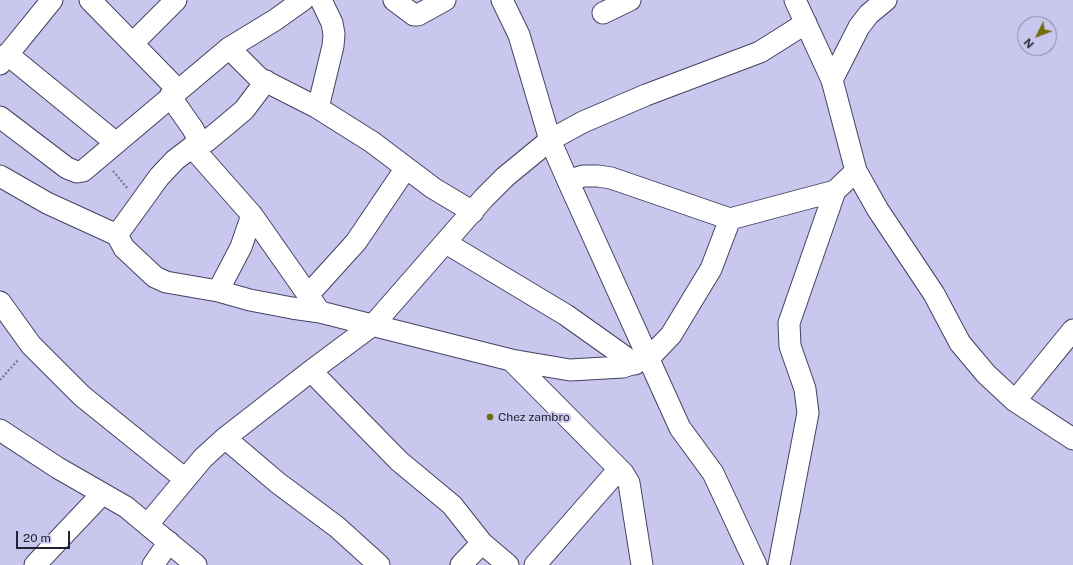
<!DOCTYPE html>
<style>
body{margin:0}
#map{position:relative;width:1073px;height:565px;overflow:hidden;background:#c9c7ee;font-family:"Public Sans",sans-serif}
canvas{display:block}
.north{position:absolute;left:1017px;top:16px;width:40px;height:40px;box-sizing:border-box;background:#c9c7ee;border:1px solid #8785a2;border-radius:50%;rotate:228deg;font-size:11px;font-weight:700;line-height:16px;text-align:center;color:#232231}
.north::after{content:'';display:block;margin:auto;width:14px;height:18px;background:#6f6e0e;clip-path:polygon(50% 0,100% 100%,50% 72%,0 100%)}
.scale{position:absolute;left:16px;top:531px;width:54px;height:18px;box-sizing:border-box;border:2px solid #232231;border-top:0;padding-left:5px;font-size:12px;line-height:14px;white-space:nowrap;color:#232231;-webkit-text-stroke:3px #c9c7ee;paint-order:stroke}
</style>
<div id="map">
<canvas width="1073" height="565"></canvas>
<div class="north">N</div>
<div class="scale">20 m</div>
</div>
<script>
const ctx = document.querySelector('canvas').getContext('2d');
ctx.lineJoin = 'round';
function poly(rows) {
  const path = new Path2D();
  for (const r of rows) {
    path.moveTo(r[0], r[1]);
    for (let i = 2; i < r.length; i += 2) path.lineTo(r[i], r[i + 1]);
  }
  return path;
}
function stroke(path, color, width, dash) {
  ctx.strokeStyle = color;
  ctx.lineWidth = width;
  ctx.lineCap = dash ? 'butt' : 'round';
  ctx.setLineDash(dash || []);
  ctx.stroke(path);
}
function drawText(font, color, halo, rows, align = 'center') {
  ctx.font = font + ' "Public Sans",sans-serif';
  ctx.lineWidth = 4;
  ctx.setLineDash([]);
  ctx.textBaseline = 'middle';
  ctx.strokeStyle = halo;
  ctx.fillStyle = color;
  for (const [text, x, y, turn = 0] of rows) {
    ctx.save();
    ctx.translate(x, y);
    ctx.rotate((+turn || 0) * Math.PI / 180);
    ctx.textAlign = isNaN(turn) ? turn : align;
    if (halo) ctx.strokeText(text, 0, 0);
    ctx.fillText(text, 0, 0);
    ctx.restore();
  }
}
const street = poly([
 [90,0,178,90],
 [394,0,414,15,418,15,445,0],
 [502,0,519,35,550,140,568,181,680,428,713,473,756,565],
 [795,0,832,80,856,171,878,210,934,294,960,343,986,374,1015,401,1073,439],
 [603,13,630,0],
 [133,43,176,0],
 [229,48,259,78,318,108,372,142,433,188,473,212],
 [7,54,116,143],
 [0,64,52,0],
 [832,80,859,27,869,14,886,0],
 [170,96,193,129,201,144],
 [318,108,333,46,334,34,332,23,321,0],
 [0,117,67,168,77,172,83,171,229,48,275,20,303,0],
 [192,147,252,215,320,312],
 [0,176,47,203,117,235,124,248,155,277,166,282,218,291,250,300,292,308,320,312,511,360,570,370,623,367,649,358,671,335,711,269,730,219],
 [568,181,583,176,598,176,611,178,730,219,835,191],
 [117,235,159,177,175,160,192,147,207,141,225,126,244,110,266,81],
 [446,243,566,315,635,364],
 [218,291,241,247,252,215],
 [308,295,356,242,406,168],
 [0,302,31,345,82,396,185,479],
 [511,360,623,473,629,483,642,565],
 [311,371,399,461,452,505,482,543,508,565],
 [1015,401,1073,330],
 [0,430,58,468,126,507,196,565],
 [225,438,278,483,337,527,379,565],
 [148,524,203,458,225,438,311,371,374,324,484,198,505,177,550,140,583,122,646,95,760,52,806,23],
 [35,565,102,494],
 [153,565,169,542],
 [461,565,482,543],
 [535,565,619,469],
 [779,565,808,413,805,389,790,346,789,323,835,191,856,171]
]);
stroke(street, '#454262', 23);
stroke(poly([
 [113,171,128,189],
 [0,380,18,360]
]), '#7e7d99', 2.5, [2, 2]);
stroke(street, '#fff', 21);
for (const [x, y, r, color] of [
 [490,417,4,"#6f6e0e"]
]) {
  const dot = new Path2D();
  dot.arc(x, y, r, 0, 2 * Math.PI);
  ctx.fillStyle = color;
  ctx.fill(dot);
  stroke(dot, '#c9c7ee', 1.5);
}
drawText('12px', '#232231', '#c9c7ee', [
 ["Chez zambro",498,417]
], 'left');
</script>
